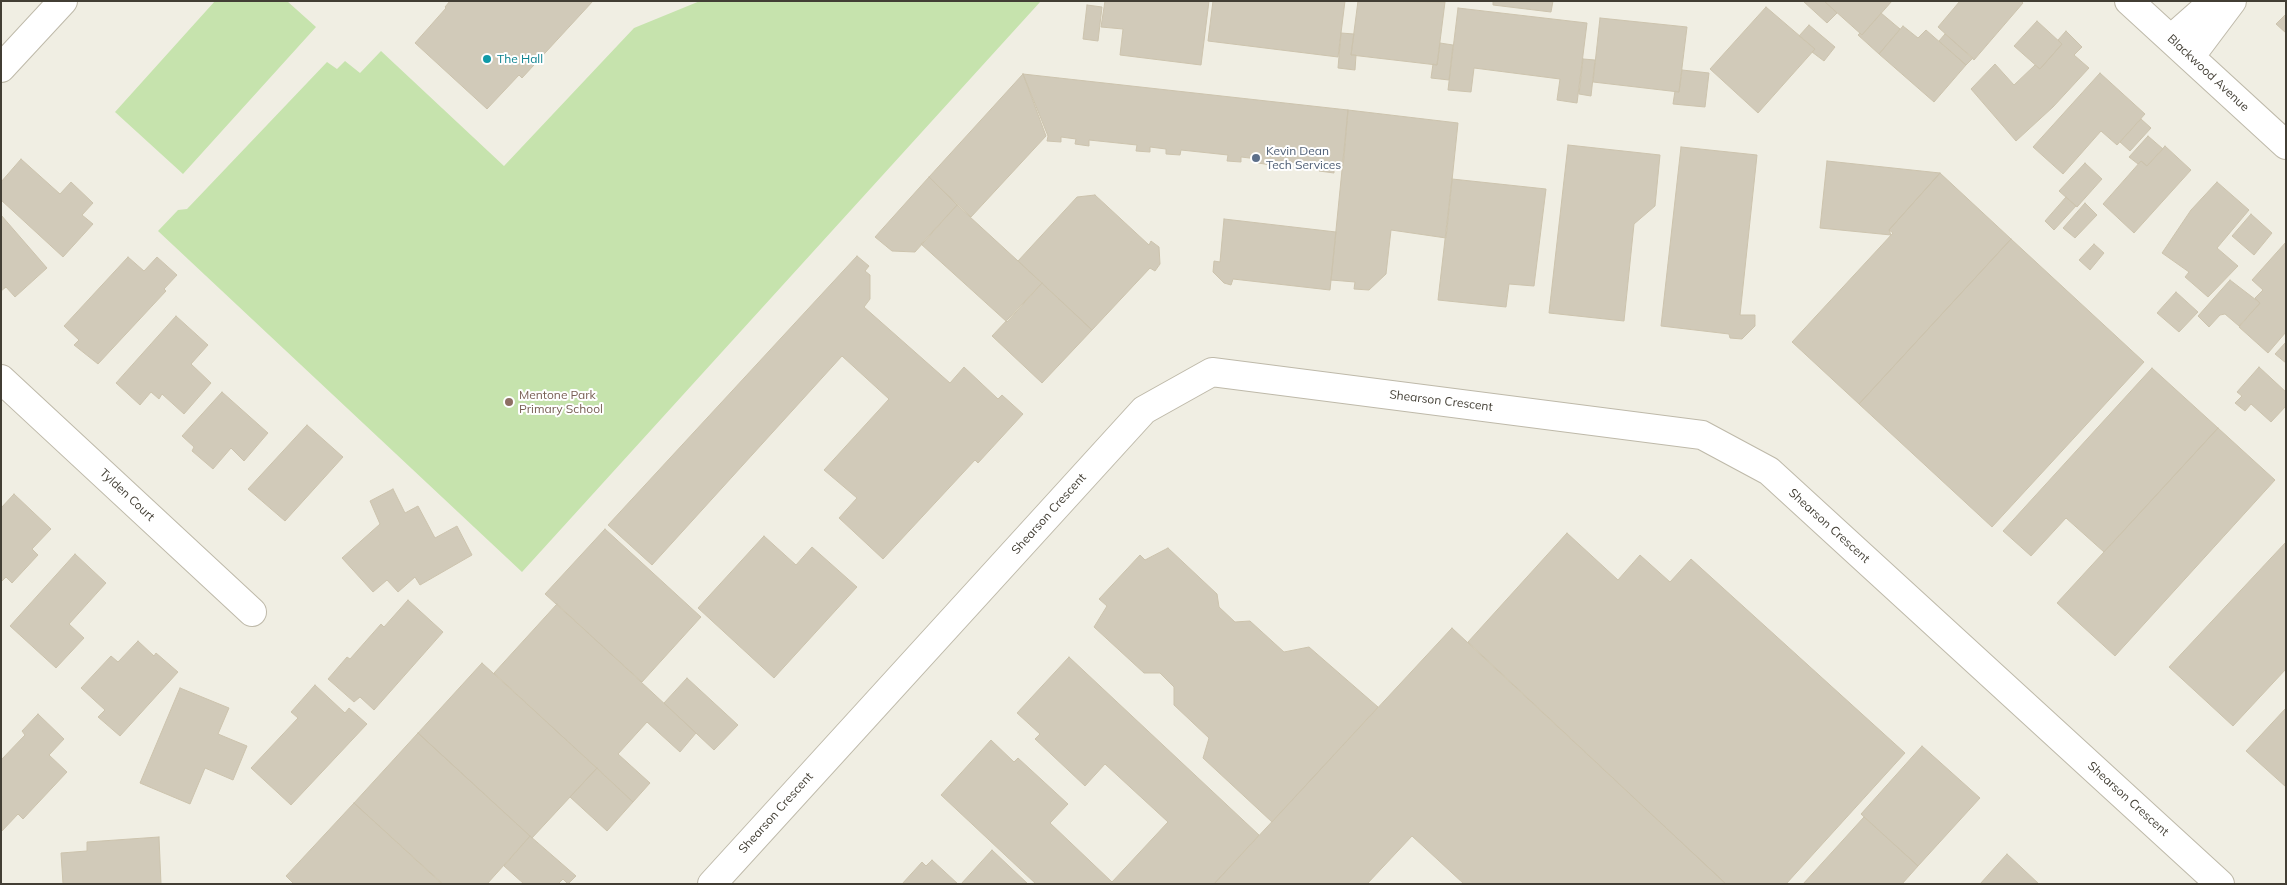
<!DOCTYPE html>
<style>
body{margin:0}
#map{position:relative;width:2287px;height:885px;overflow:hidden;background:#f0eee3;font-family:Mulish,sans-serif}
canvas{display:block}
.frame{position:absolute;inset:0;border:2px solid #423e34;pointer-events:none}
</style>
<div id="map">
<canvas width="2287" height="885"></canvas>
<div class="frame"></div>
</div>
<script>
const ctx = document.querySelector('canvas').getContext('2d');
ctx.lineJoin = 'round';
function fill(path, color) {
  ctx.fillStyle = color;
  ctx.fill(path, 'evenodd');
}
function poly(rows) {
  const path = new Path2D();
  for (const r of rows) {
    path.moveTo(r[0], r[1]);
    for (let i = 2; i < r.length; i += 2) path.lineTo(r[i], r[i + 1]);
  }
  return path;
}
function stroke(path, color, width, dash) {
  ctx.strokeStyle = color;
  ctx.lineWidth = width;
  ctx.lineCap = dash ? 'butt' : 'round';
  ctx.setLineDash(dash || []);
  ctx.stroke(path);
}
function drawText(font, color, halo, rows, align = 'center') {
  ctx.font = font + ' Mulish,sans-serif';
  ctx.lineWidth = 4;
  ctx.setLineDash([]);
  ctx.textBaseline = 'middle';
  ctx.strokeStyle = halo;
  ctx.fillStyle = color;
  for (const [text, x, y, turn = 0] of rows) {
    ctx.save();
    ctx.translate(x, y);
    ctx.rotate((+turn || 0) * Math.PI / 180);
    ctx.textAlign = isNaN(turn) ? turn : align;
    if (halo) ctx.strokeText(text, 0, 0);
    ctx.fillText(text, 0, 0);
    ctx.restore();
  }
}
fill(poly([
 [215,1,287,1,316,27,183,174,115,112],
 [700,1,1041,1,522,572,158,231,178,210,187,209,327,62,337,69,345,61,360,73,381,51,504,166,634,28]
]), '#c6e3ad');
const building = poly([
 [450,1,593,1,522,78,519,75,487,109,415,43,446,8,445,7,450,1],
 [1105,1,1209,1,1201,65,1120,55,1123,29,1101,27,1105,1],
 [1213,1,1345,1,1338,57,1208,41,1213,1],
 [1358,1,1445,2,1437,65,1351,55,1358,1],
 [1493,1,1553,1,1551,12,1493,5,1493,1],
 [1803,1,1824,1,1837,13,1827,23,1803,1],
 [1824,1,1892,1,1862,35,1824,1],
 [1960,1,2021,1,2023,3,1974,60,1938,27,1960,1],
 [1087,5,1102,7,1098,41,1083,39,1087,5],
 [1766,7,1815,49,1758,113,1710,69,1766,7],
 [1458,8,1587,23,1577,103,1557,100,1560,79,1474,68,1471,92,1448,90,1458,8],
 [1881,13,1900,29,1879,54,1858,35,1860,33,1862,35,1881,13],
 [2286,14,2286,33,2276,24,2286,14],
 [1600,18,1687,27,1679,92,1593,82,1600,18],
 [2037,21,2062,44,2040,69,2014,46,2037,21],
 [1809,25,1835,47,1824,61,1812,52,1815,49,1799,36,1809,25],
 [1903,26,1918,38,1926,30,1966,65,1934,102,1879,54,1903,26],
 [2066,31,2082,47,2074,55,2089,68,2053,107,2016,141,1971,89,1995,64,2014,85,2035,65,2040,69,2062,44,2058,40,2066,31],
 [1341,33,1354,34,1351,55,1356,55,1355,70,1338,68,1341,33],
 [1945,34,1973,58,1966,65,1939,41,1945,34],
 [1440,43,1453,45,1449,80,1431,78,1433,64,1437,65,1440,43],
 [1583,59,1595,60,1591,96,1579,94,1583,59],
 [1682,70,1709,73,1705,107,1673,104,1675,91,1679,92,1682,70],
 [2100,73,2145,114,2117,145,2101,131,2063,174,2033,147,2100,73],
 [1023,74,1046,136,971,217,929,177,1023,74],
 [1023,74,1348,110,1343,168,1334,167,1334,173,1319,171,1320,165,1272,160,1271,165,1258,163,1258,159,1241,157,1241,162,1227,161,1228,155,1181,150,1180,155,1166,154,1166,149,1150,147,1150,152,1136,151,1137,145,1089,140,1089,146,1075,144,1076,139,1061,137,1061,142,1047,141,1048,136,1023,74],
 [1348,110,1458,123,1446,238,1391,230,1386,274,1369,290,1354,289,1355,282,1331,280,1348,110],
 [2141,119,2151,128,2130,151,2120,142,2141,119],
 [2148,136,2163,149,2147,166,2141,161,2138,164,2129,157,2148,136],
 [1568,145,1660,155,1655,206,1634,224,1624,321,1549,313,1568,145],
 [2165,146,2191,170,2134,233,2103,204,2141,161,2147,166,2165,146],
 [1681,147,1757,155,1740,315,1755,315,1755,326,1742,339,1730,338,1729,334,1661,326,1681,147],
 [21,159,60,194,71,182,93,203,82,215,93,224,63,257,1,200,1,182,21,159],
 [1827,161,1940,173,1889,230,1891,235,1820,228,1827,161],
 [2085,163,2102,179,2077,207,2059,191,2085,163],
 [1940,173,2011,239,1859,404,1792,342,1893,233,1889,230,1940,173],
 [929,177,957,205,915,252,892,251,875,237,929,177],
 [1452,179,1546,189,1534,286,1509,284,1506,307,1438,300,1452,179],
 [2217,182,2249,210,2217,248,2238,266,2208,297,2185,277,2189,272,2162,253,2191,210,2217,182],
 [1095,195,1149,245,1151,241,1159,247,1160,264,1155,271,1150,268,1092,330,1018,261,1077,197,1095,195],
 [2066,197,2076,206,2054,230,2045,221,2066,197],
 [2085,203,2097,215,2075,238,2063,228,2085,203],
 [957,205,1042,283,1007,322,921,244,957,205],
 [2251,214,2272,233,2254,255,2232,236,2251,214],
 [1,215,47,268,15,297,6,287,1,291,1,215],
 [1224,219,1336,232,1330,290,1233,279,1231,285,1224,283,1213,272,1214,261,1220,262,1224,219],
 [2011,239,2144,362,1992,527,1859,404,2011,239],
 [2286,242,2286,332,2268,353,2239,327,2260,303,2255,298,2263,290,2252,280,2286,242],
 [2094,244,2104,253,2090,270,2079,260,2094,244],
 [857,256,869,266,865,271,870,275,870,299,864,307,950,383,964,367,998,399,1002,395,1023,414,978,463,975,460,883,559,839,518,857,498,824,470,889,399,842,356,652,565,608,525,857,256],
 [128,257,144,271,157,257,177,275,164,289,166,291,98,364,74,345,79,340,64,326,128,257],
 [2230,280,2260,303,2239,326,2225,314,2220,315,2209,327,2198,316,2230,280],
 [1042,283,1092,330,1042,383,992,336,1042,283],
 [2176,292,2198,312,2179,332,2157,313,2176,292],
 [176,316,208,345,191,364,211,383,184,414,162,394,159,399,151,392,140,405,116,383,176,316],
 [2286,342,2286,363,2275,354,2286,342],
 [2259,367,2286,392,2286,406,2271,422,2251,404,2245,411,2235,403,2242,396,2237,392,2259,367],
 [2152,368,2218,428,2104,552,2066,518,2031,556,2003,531,2152,368],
 [222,392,268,433,244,461,231,448,213,469,192,451,194,447,182,436,222,392],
 [307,425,343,457,285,521,248,489,307,425],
 [2218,428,2275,480,2115,656,2057,603,2218,428],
 [393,489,405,513,418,506,435,538,457,526,472,555,420,585,415,577,398,592,387,580,373,592,342,558,380,524,370,501,393,489],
 [14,494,51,529,32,549,38,555,12,583,6,577,1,582,1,508,14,494],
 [605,529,701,617,642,682,545,594,605,529],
 [1567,533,1618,580,1640,555,1670,582,1691,559,1905,753,1786,884,1726,884,1468,642,1567,533],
 [764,536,796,565,812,547,857,587,774,678,698,608,764,536],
 [2286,542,2286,669,2233,726,2169,667,2286,542],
 [1168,548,1217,594,1219,607,1235,622,1250,621,1284,652,1309,647,1378,707,1272,822,1203,758,1209,738,1174,705,1174,687,1160,673,1144,673,1094,627,1107,606,1099,599,1140,555,1145,560,1168,548],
 [75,554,106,583,69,624,84,638,56,668,10,626,75,554],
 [408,600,443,632,374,710,360,697,354,702,328,679,347,657,350,659,381,624,384,627,408,600],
 [557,604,696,733,680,752,647,722,618,754,650,783,633,802,494,673,557,604],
 [1452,628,1725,883,1724,884,1464,884,1412,836,1367,884,1214,884,1452,628],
 [138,641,154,656,156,653,178,672,120,736,98,717,105,710,81,688,111,656,118,662,138,641],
 [1069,657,1259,835,1214,884,1036,884,941,795,991,740,1014,762,1018,758,1068,804,1050,823,1112,882,1168,822,1105,764,1085,786,1035,739,1040,734,1017,713,1069,657],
 [482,663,597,768,532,838,418,733,482,663],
 [687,678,738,725,714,750,664,703,687,678],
 [315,685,345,713,349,708,367,724,291,805,251,768,298,718,291,712,315,685],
 [180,688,229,708,218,734,247,746,233,780,205,768,190,804,140,783,180,688],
 [2286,708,2286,787,2246,751,2286,708],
 [38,714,64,739,49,755,67,772,23,819,18,814,2,831,1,760,25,735,22,731,38,714],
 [418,733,530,836,487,884,443,884,354,803,418,733],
 [1922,746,1980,798,1918,866,1861,814,1922,746],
 [597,768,633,802,607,831,570,797,597,768],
 [354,803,442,884,294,884,286,876,354,803],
 [1864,817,1918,866,1902,884,1803,884,1864,817],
 [530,836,576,876,568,884,563,879,558,884,524,884,504,866,530,836],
 [159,837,161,884,63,884,61,853,87,851,87,842,159,837],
 [992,850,1028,884,961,884,992,850],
 [2007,854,2039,884,1980,884,2007,854],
 [932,860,958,884,902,884,922,862,926,866,932,860]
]);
fill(building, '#d1cab9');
stroke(building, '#ccc3ad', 1);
const minor = poly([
 [2129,1,2286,145],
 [2171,39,2214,1],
 [2190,57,2232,1],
 [1,68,63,1],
 [1,379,252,612],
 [712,884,1144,410,1212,372,1702,435,1769,471,2220,884]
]);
stroke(minor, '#beb9a9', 30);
stroke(minor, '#fff', 28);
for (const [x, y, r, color] of [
 [487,59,5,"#0f9aa8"],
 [1256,158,5,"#5c6f8a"],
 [509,402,5,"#8d6e63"]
]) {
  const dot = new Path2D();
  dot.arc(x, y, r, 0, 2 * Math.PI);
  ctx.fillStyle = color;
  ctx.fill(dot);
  stroke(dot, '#fff', 2);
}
drawText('12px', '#0d838f', '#fff', [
 ["The Hall",497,59]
], 'left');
drawText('12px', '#423e34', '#fff', [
 ["Blackwood Avenue",2208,73,43],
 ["Shearson Crescent",1441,401,7],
 ["Tylden Court",127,495,43],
 ["Shearson Crescent",1049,514,-48],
 ["Shearson Crescent",1829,526,42],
 ["Shearson Crescent",2128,799,42],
 ["Shearson Crescent",776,813,-48]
]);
drawText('12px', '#4e5e75', '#fff', [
 ["Kevin Dean",1266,151],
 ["Tech Services",1266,165]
], 'left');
drawText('12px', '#785e54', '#fff', [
 ["Mentone Park",519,395],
 ["Primary School",519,409]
], 'left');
</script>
